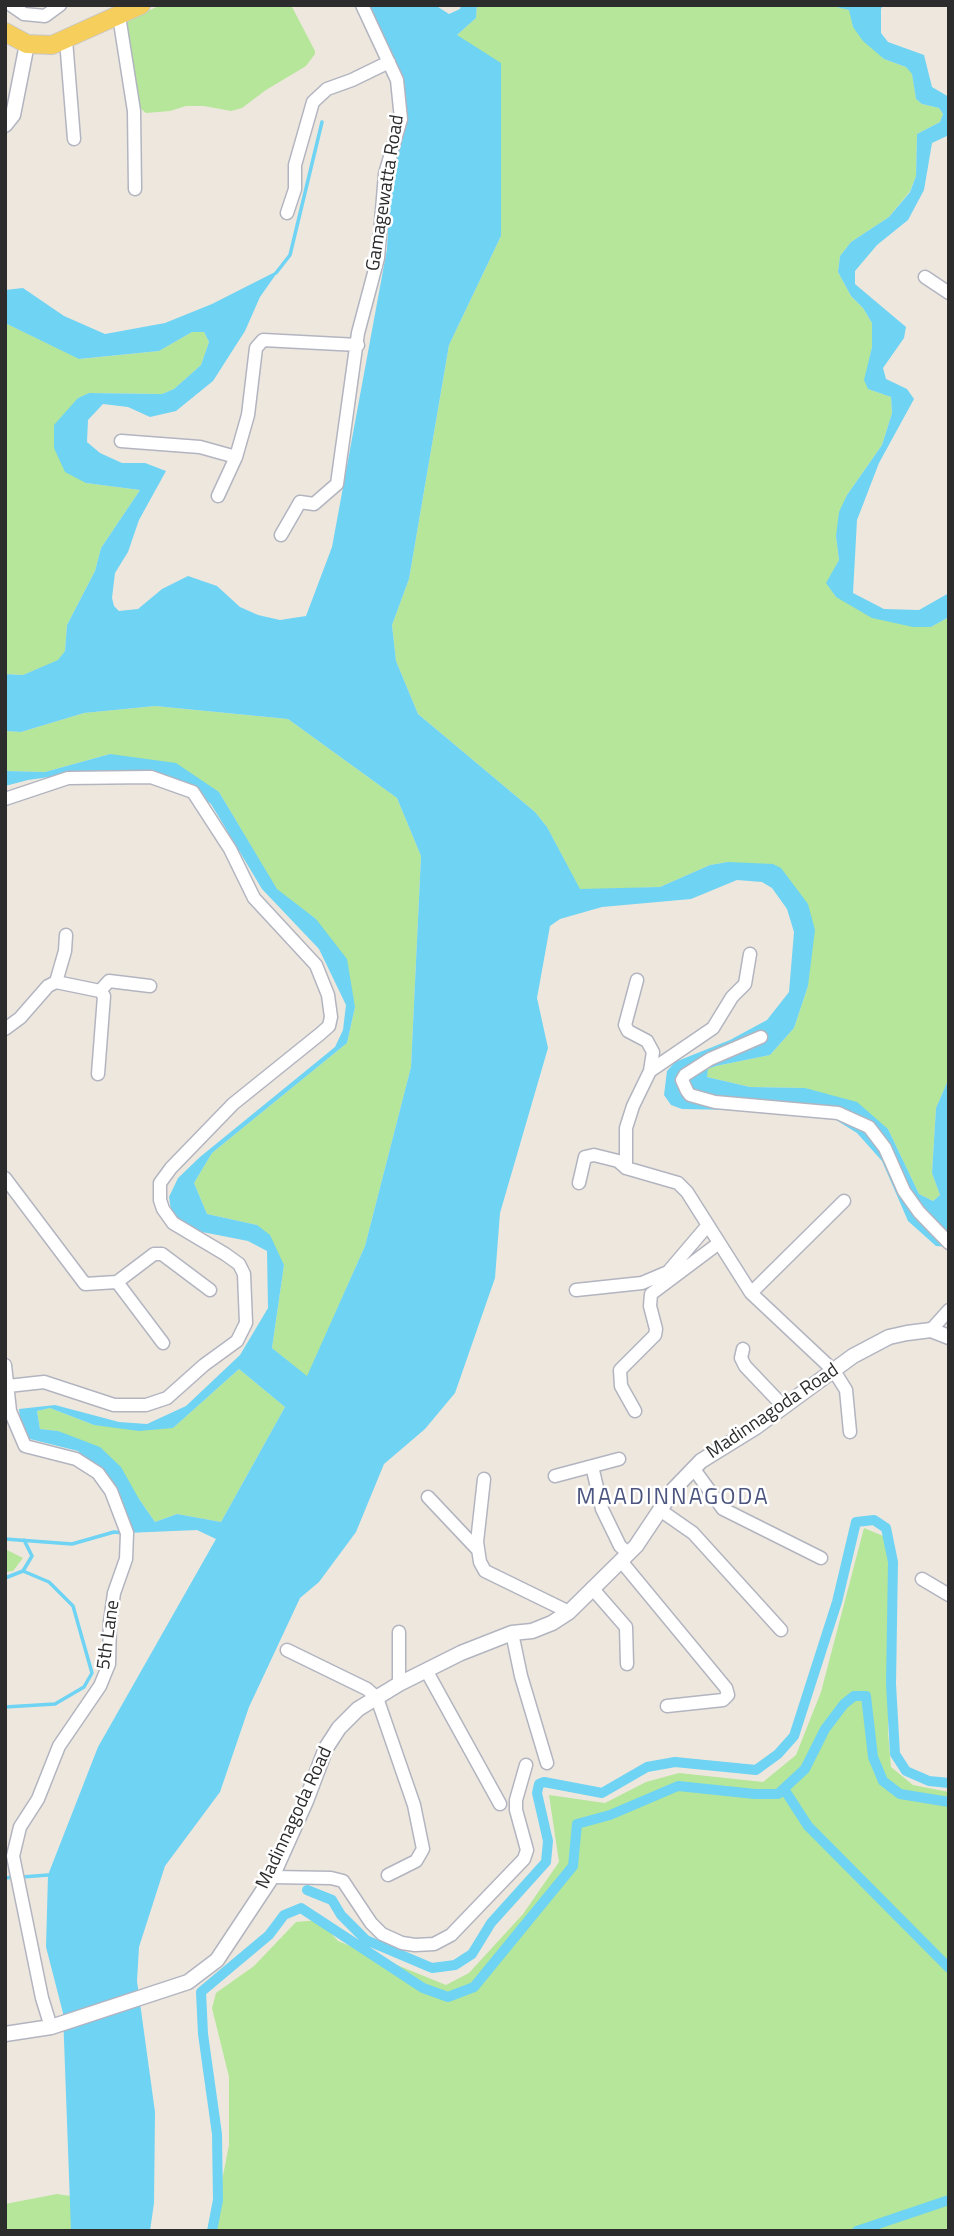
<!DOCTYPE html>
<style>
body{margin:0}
#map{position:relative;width:954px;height:2236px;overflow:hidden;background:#eee7de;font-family:"Titillium Web",sans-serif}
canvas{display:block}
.frame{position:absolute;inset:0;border:7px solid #2c2c2c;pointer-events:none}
</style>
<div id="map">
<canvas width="954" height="2236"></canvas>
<div class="frame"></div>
</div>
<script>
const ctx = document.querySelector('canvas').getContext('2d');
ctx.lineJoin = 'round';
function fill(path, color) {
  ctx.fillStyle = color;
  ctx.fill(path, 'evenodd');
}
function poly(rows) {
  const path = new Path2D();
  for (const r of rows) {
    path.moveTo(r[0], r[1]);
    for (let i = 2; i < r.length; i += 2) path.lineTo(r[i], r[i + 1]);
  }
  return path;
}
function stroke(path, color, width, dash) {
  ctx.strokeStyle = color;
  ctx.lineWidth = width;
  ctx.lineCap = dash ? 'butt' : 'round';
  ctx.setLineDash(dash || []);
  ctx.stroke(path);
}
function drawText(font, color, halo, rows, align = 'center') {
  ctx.font = font + ' "Titillium Web",sans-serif';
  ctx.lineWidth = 5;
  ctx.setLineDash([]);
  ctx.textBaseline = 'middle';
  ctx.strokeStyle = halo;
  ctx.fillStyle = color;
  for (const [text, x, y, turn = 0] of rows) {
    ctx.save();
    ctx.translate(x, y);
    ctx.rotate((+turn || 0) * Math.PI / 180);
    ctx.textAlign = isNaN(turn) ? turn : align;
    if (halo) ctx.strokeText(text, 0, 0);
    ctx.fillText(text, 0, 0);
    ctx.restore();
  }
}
fill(poly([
 [161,5,291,5,315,51,315,54,306,66,266,90,242,108,231,111,204,106,186,106,170,111,146,113,140,108,125,29,128,20],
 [477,5,828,5,850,10,853,27,884,59,906,67,912,73,916,99,922,104,939,108,943,114,940,122,917,134,916,176,910,191,889,217,851,242,840,256,838,272,851,296,863,308,872,323,872,347,865,380,868,389,891,397,892,413,882,445,847,495,836,536,839,560,827,583,836,597,931,627,949,617,949,1078,936,1108,932,1173,940,1195,933,1201,919,1194,888,1129,805,1088,750,1087,707,1077,707,1069,716,1066,770,1055,794,1028,808,986,808,904,728,862,710,865,660,887,580,890,547,827,535,812,418,714,396,661,392,625,409,579,449,345,501,236,457,35,476,18],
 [5,323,80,359,159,351,192,332,204,332,209,342,201,365,174,389,162,394,89,393,78,398,86,483,140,490,101,548,95,571,67,625,65,651,59,660,23,675,5,674],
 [155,706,288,719,397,798,421,856,411,1067,365,1246,307,1377,272,1348,284,1265,257,1225,207,1214,194,1183,212,1153,347,1043,355,1007,316,919,277,890,219,792,110,754,45,772,5,771,5,731,21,732,84,713],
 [239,1369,285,1407,221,1522,177,1514,155,1522,139,1499,58,1431,40,1429,37,1411,50,1408,94,1425,173,1428],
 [864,1528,888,1538,888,1733,891,1767,913,1785,949,1792,949,2231,209,2231,215,2216,229,2145,229,2077,212,2008,216,1993,254,1966,296,1922,319,1920,338,1941,446,1985,469,1973,523,1914,559,1862,549,1795,605,1803,646,1782,679,1773,763,1782,796,1755,821,1692],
 [5,1549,23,1558,13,1571,5,1572],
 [57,2194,71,2196,71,2231,5,2231,5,2204]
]), '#b5e69a');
fill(poly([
 [370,5,435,5,449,14,460,9,461,5,477,5,476,18,457,35,501,63,501,236,449,345,409,579,392,625,396,661,418,714,535,812,547,827,580,889,660,887,710,865,728,862,773,864,781,868,808,904,815,930,808,986,794,1028,770,1055,716,1066,708,1069,707,1077,750,1087,805,1088,857,1102,888,1129,919,1194,933,1201,940,1195,932,1173,936,1108,949,1078,949,1247,936,1246,908,1221,882,1161,857,1133,836,1120,786,1111,682,1109,671,1105,664,1095,667,1071,675,1062,730,1040,767,1020,789,992,794,932,787,909,772,888,762,882,737,880,691,899,602,907,560,919,550,926,537,998,548,1048,500,1213,495,1278,455,1393,425,1429,384,1464,356,1532,319,1582,300,1598,249,1707,220,1792,165,1866,139,1947,137,1981,155,2112,154,2203,150,2231,71,2231,63,2013,46,1947,48,1875,98,1747,216,1539,197,1530,126,1533,101,1476,78,1451,22,1437,19,1409,55,1405,119,1422,147,1424,186,1406,240,1355,268,1308,267,1251,248,1241,187,1229,171,1210,169,1197,178,1178,200,1157,335,1047,343,1030,346,1005,319,949,262,889,211,804,185,783,139,770,92,771,28,780,5,786,5,771,45,772,110,754,176,763,219,792,277,889,316,919,347,959,355,1007,347,1043,212,1153,194,1183,207,1214,257,1225,270,1235,284,1265,272,1348,307,1376,365,1246,411,1067,421,856,397,798,288,719,155,706,84,713,21,732,5,731,5,674,23,675,58,660,65,651,67,625,95,571,101,548,140,490,86,483,65,472,54,448,54,425,78,398,89,393,162,394,174,389,201,365,209,342,204,332,192,332,159,351,79,359,5,323,5,290,23,288,64,316,105,334,165,323,212,304,279,270,260,297,245,331,213,381,176,411,150,417,128,407,103,404,88,420,87,442,100,453,122,463,145,463,166,471,139,520,128,552,115,573,112,598,114,606,119,611,138,609,162,589,188,576,217,586,240,607,258,615,280,620,306,616,332,547,387,249,389,205,398,150,407,124,405,96,394,62],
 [239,1369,285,1407,221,1522,177,1514,155,1522,139,1499,121,1467,100,1447,58,1431,40,1429,37,1411,50,1408,94,1425,139,1431,173,1428],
 [828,5,883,5,881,9,881,33,888,42,924,55,932,87,949,97,949,135,932,143,924,190,908,220,877,245,855,271,855,284,906,327,904,338,883,368,886,379,907,389,914,399,879,463,857,520,853,593,884,609,919,610,949,593,949,617,931,627,913,627,872,618,836,597,826,583,839,560,836,536,839,512,847,495,882,445,892,413,891,397,868,389,864,380,872,347,872,323,863,308,851,296,838,272,840,256,851,242,889,217,910,192,916,176,917,134,940,122,943,114,939,108,922,104,916,99,912,74,906,67,884,59,863,41,853,27,849,10]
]), '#6fd3f3');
stroke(poly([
 [276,273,290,255,322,122],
 [5,1539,72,1544,114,1532,124,1533],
 [5,1578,23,1571,32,1556,24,1540],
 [5,1707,55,1704,84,1687,92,1673,73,1606,49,1582,23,1571],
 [22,1877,48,1875],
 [5,1878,14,1877]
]), '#6fd3f3', 3.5);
stroke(poly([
 [784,1789,808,1826,949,1968],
 [307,1890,332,1900,341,1915,366,1940,432,1968,455,1965,472,1954,491,1923,546,1862,548,1841,537,1793,539,1784,544,1782,602,1793,647,1767,675,1762,756,1770,778,1754,794,1736,837,1602,856,1522,874,1520,886,1528,893,1562,891,1684,895,1754,906,1771,929,1781,949,1783],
 [212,2231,218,2200,217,2134,203,2034,201,1992,269,1935,284,1915,301,1908,423,1988,448,1997,474,1987,573,1866,577,1824,610,1815,678,1786,755,1794,778,1794,805,1769,825,1729,844,1704,854,1696,866,1696,873,1757,883,1781,900,1794,949,1802],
 [857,2231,949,2200]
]), '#6fd3f3', 10);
const minor = poly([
 [11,5,24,14,45,16,60,5],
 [119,16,134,111,135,189],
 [66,40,74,139],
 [287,213,295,189,295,165,313,102,327,89,352,80,389,62],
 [925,277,949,293],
 [121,441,200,447,236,457],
 [218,496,236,457,248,415,256,348,263,340,358,345],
 [281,535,300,502,314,504,337,484,358,333,378,258,385,174,401,119,397,80,362,5],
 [5,799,68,778,151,777,193,792,230,849,254,898,316,965,328,995,331,1017,329,1026,320,1034,233,1104,171,1168,160,1183,160,1200,163,1209,173,1223,225,1254,239,1264,244,1274,246,1323,237,1341,204,1365,167,1398,146,1405,114,1405,44,1382,8,1386],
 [637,980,625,1025,628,1031,647,1041,653,1052,650,1071,633,1106,626,1128,626,1168,678,1183,687,1192,751,1293,834,1371,846,1390,850,1432],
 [56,982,65,951,66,935],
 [100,991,109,981,150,986],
 [5,1029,20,1018,48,986,56,982,100,991],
 [761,1037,710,1059,685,1075,682,1080,687,1091,690,1095,715,1102,838,1113,869,1127,885,1148,904,1191,919,1212,949,1243],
 [650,1071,713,1028,732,997,745,984,750,954],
 [98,1074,104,996,100,991],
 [5,1178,85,1284,117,1282,154,1254,162,1254,210,1290],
 [579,1183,585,1157,594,1155,618,1161,626,1168],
 [117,1282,163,1343],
 [576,1290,642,1283,668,1272,708,1225],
 [751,1293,844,1201],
 [931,1330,949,1310],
 [743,1349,741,1358,745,1366,784,1407],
 [5,1365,10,1411,25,1446,76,1459,98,1473,111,1491,127,1533,126,1559,114,1593,110,1622,109,1664,100,1686,59,1746,38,1799,20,1827,13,1856,42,1998,51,2027],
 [635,1411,621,1386,620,1370,655,1335,656,1329,650,1306,651,1294,719,1243],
 [592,1466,602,1509,620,1546,629,1554],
 [693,1468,723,1509,821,1558],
 [555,1476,619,1459],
 [484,1479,477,1542,480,1562,485,1571,569,1612],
 [428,1497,478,1550],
 [660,1510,693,1533,781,1630],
 [621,1561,726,1688,728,1695,723,1700,667,1706],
 [922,1579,949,1595],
 [592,1588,626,1627,627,1664],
 [399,1632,399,1684],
 [512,1633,521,1676,547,1763],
 [287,1650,367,1689,377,1698,414,1805,423,1849,416,1861,388,1875],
 [426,1670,500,1804],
 [272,1877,331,1878,343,1881,371,1923,382,1934,402,1943,415,1945,434,1944,451,1935,524,1859,527,1850,516,1810,516,1800,526,1765]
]);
const tertiary = poly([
 [5,125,13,115,27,44],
 [5,2034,51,2027,188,1982,217,1960,272,1877,306,1801,326,1748,339,1728,358,1709,399,1684,461,1653,512,1633,532,1631,552,1623,569,1612,636,1546,674,1489,701,1461,756,1427,853,1356,889,1337,907,1333,931,1330,949,1337]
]);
const primary = poly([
 [5,32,27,44,52,45,141,5]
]);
stroke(minor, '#b2b5c0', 15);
stroke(tertiary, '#b2b5c0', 17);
stroke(primary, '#c8c8c8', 20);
stroke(minor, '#fff', 12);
stroke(tertiary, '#fff', 14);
stroke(primary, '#f5ce5c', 18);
drawText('19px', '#2c2c2c', '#fff', [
 ["Gamagewatta Road",386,193,-81],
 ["Madinnagoda Road",773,1412,-34],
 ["5th Lane",109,1635,-82],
 ["Madinnagoda Road",295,1818,-65]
]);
ctx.letterSpacing = '2px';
drawText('23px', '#4b557f', '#fff', [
 ["MAADINNAGODA",673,1498]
]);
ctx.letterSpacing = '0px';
</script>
